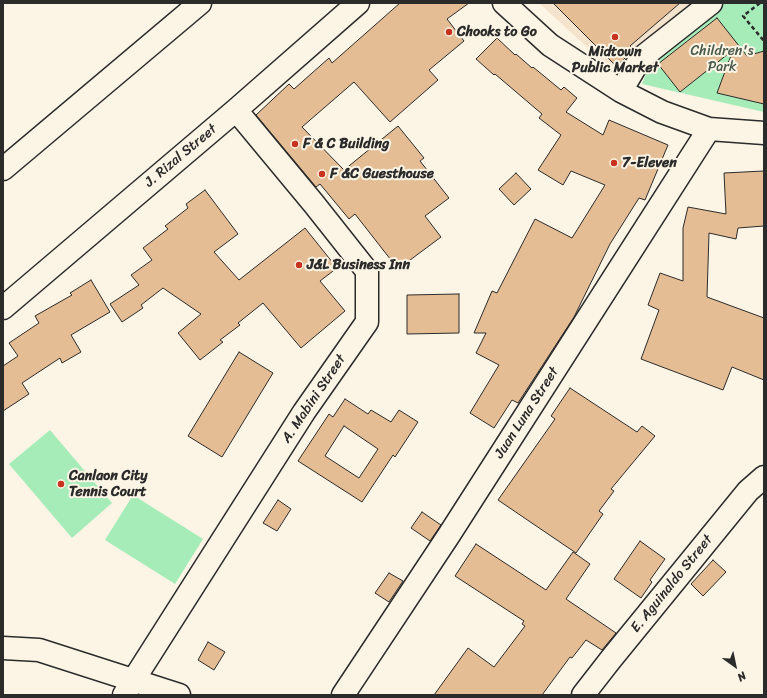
<!DOCTYPE html>
<style>
body{margin:0}
#map{position:relative;width:767px;height:698px;overflow:hidden;background:#fcf5e5;font-family:Sriracha,sans-serif}
canvas{display:block}
.frame{position:absolute;inset:0;border:4px solid #2b2b2b;pointer-events:none}
.north{position:absolute;left:715px;top:646px;width:40px;height:40px;-webkit-text-stroke:3px #fcf5e5;paint-order:stroke;rotate:147deg;font-size:11px;font-weight:700;line-height:16px;text-align:center;color:#2b2b2b}
.north::after{content:'';display:block;margin:auto;width:14px;height:18px;background:#2b2b2b;clip-path:polygon(50% 0,100% 100%,50% 72%,0 100%)}
</style>
<div id="map">
<canvas width="767" height="698"></canvas>
<div class="frame"></div>
<div class="north">N</div>
</div>
<script>
const ctx = document.querySelector('canvas').getContext('2d');
ctx.lineJoin = 'round';
function fill(path, color) {
  ctx.fillStyle = color;
  ctx.fill(path, 'evenodd');
}
function poly(rows) {
  const path = new Path2D();
  for (const r of rows) {
    path.moveTo(r[0], r[1]);
    for (let i = 2; i < r.length; i += 2) path.lineTo(r[i], r[i + 1]);
  }
  return path;
}
function stroke(path, color, width, dash) {
  ctx.strokeStyle = color;
  ctx.lineWidth = width;
  ctx.lineCap = dash ? 'butt' : 'round';
  ctx.setLineDash(dash || []);
  ctx.stroke(path);
}
function drawText(font, color, halo, rows, align = 'center') {
  ctx.font = font + ' Sriracha,sans-serif';
  ctx.lineWidth = 4;
  ctx.setLineDash([]);
  ctx.textBaseline = 'middle';
  ctx.strokeStyle = halo;
  ctx.fillStyle = color;
  for (const [text, x, y, turn = 0] of rows) {
    ctx.save();
    ctx.translate(x, y);
    ctx.rotate((+turn || 0) * Math.PI / 180);
    ctx.textAlign = isNaN(turn) ? turn : align;
    if (halo) ctx.strokeText(text, 0, 0);
    ctx.fillText(text, 0, 0);
    ctx.restore();
  }
}
fill(poly([
 [539,3,696,3,613,71]
]), '#f5e4cd');
fill(poly([
 [724,3,764,3,764,112,642,84,651,62],
 [50,430,112,503,72,538,9,464],
 [133,495,203,539,175,584,105,540]
]), '#a6ecb8');
const building = poly([
 [400,3,469,3,447,19,464,41,429,70,438,80,390,122,354,82,302,127,344,170,398,126,424,158,420,161,449,198,425,216,441,237,398,269,355,214,349,219,320,184,316,187,256,115,289,84,294,89,329,58,332,63,400,3],
 [553,3,680,3,630,46,633,49,617,67,553,3],
 [717,18,747,56,764,51,764,104,717,93,733,50,680,92,658,64,717,18],
 [497,38,515,55,516,54,532,68,533,67,561,90,564,87,577,98,566,112,603,135,609,120,668,145,645,200,639,198,610,244,574,317,518,403,512,400,494,428,470,413,499,365,476,353,486,333,474,333,492,291,497,293,535,219,572,238,605,185,571,171,563,185,538,170,561,135,539,118,542,114,495,74,494,75,476,59,497,38],
 [764,171,764,226,738,228,736,239,709,233,707,297,764,318,764,380,732,367,723,390,641,359,659,310,648,305,660,273,683,281,683,228,688,207,726,214,724,173,764,171],
 [516,173,531,189,514,205,499,189,516,173],
 [205,190,238,234,214,252,239,280,305,228,337,268,320,281,345,311,301,348,263,303,238,323,240,325,220,340,223,342,200,360,178,333,201,314,163,288,141,305,143,308,122,322,110,304,139,285,131,275,152,260,143,248,168,229,165,226,188,208,186,204,205,190],
 [91,280,110,312,71,335,81,352,62,363,60,358,22,383,29,394,3,411,3,366,18,356,9,343,39,323,35,316,72,295,70,293,91,280],
 [459,294,459,333,407,334,407,295,459,294],
 [239,352,273,373,222,457,188,436,239,352],
 [570,388,637,432,642,426,655,436,611,489,614,491,599,511,603,514,576,553,498,500,555,419,551,416,570,388],
 [345,399,368,414,371,410,391,422,399,410,418,422,395,457,393,455,362,502,298,461,329,414,333,417,345,399],
 [344,426,378,449,359,478,325,456,344,426],
 [278,500,291,509,277,531,263,523,278,500],
 [422,512,441,525,430,541,411,528,422,512],
 [640,541,665,559,650,580,652,582,641,598,614,579,640,541],
 [476,544,546,590,573,552,590,564,566,599,616,633,602,650,586,640,572,658,570,657,542,695,434,695,468,648,494,667,525,626,522,624,524,621,455,576,476,544],
 [713,560,726,572,703,596,691,584,713,560],
 [389,573,403,581,389,602,375,593,389,573],
 [208,642,225,652,214,670,198,660,208,642]
]);
fill(building, '#e4bd95');
stroke(building, '#2b2b2b', 1);
const minor = poly([
 [504,3,550,45,621,91,662,112,709,129,764,133],
 [621,91,640,59,711,3],
 [3,308,236,110,358,3],
 [3,648,39,650,179,695],
 [124,695,304,412,367,322,367,271,314,204,236,110],
 [343,695,449,535,709,129],
 [583,695,611,659,748,491,764,477]
]);
const major = poly([
 [3,169,200,3]
]);
stroke(minor, '#2b2b2b', 25);
stroke(major, '#2b2b2b', 25);
stroke(poly([
 [760,3,743,16,764,41]
]), '#2b2b2b', 2.5, [4, 3]);
stroke(minor, '#fcf5e5', 22);
stroke(major, '#fcf5e5', 22);
for (const [x, y, r, color] of [
 [449,32,4,"#c8321e"],
 [615,37,4,"#c8321e"],
 [295,144,4,"#c8321e"],
 [614,163,4,"#c8321e"],
 [322,174,4,"#c8321e"],
 [299,265,4,"#c8321e"],
 [61,484,4,"#c8321e"]
]) {
  const dot = new Path2D();
  dot.arc(x, y, r, 0, 2 * Math.PI);
  ctx.fillStyle = color;
  ctx.fill(dot);
  stroke(dot, '#fcf5e5', 1.5);
}
drawText('bold 14px', '#2b2b2b', '#fcf5e5', [
 ["Chooks to Go",457,32],
 ["Midtown",615,52,"center"],
 ["Public Market",615,68,"center"],
 ["F & C Building",303,144],
 ["7-Eleven",622,163],
 ["F &C Guesthouse",330,174],
 ["J&L Business Inn",307,265],
 ["Canlaon City",69,476],
 ["Tennis Court",69,492]
], 'left');
drawText('14px', '#4a5b4e', '#fcf5e5', [
 ["Children's",722,51],
 ["Park",722,67]
]);
drawText('14px', '#2b2b2b', '#fcf5e5', [
 ["J. Rizal Street",181,156,-40],
 ["A. Mabini Street",314,399,-56],
 ["Juan Luna Street",527,413,-57],
 ["E. Aguinaldo Street",672,584,-51]
]);
</script>
